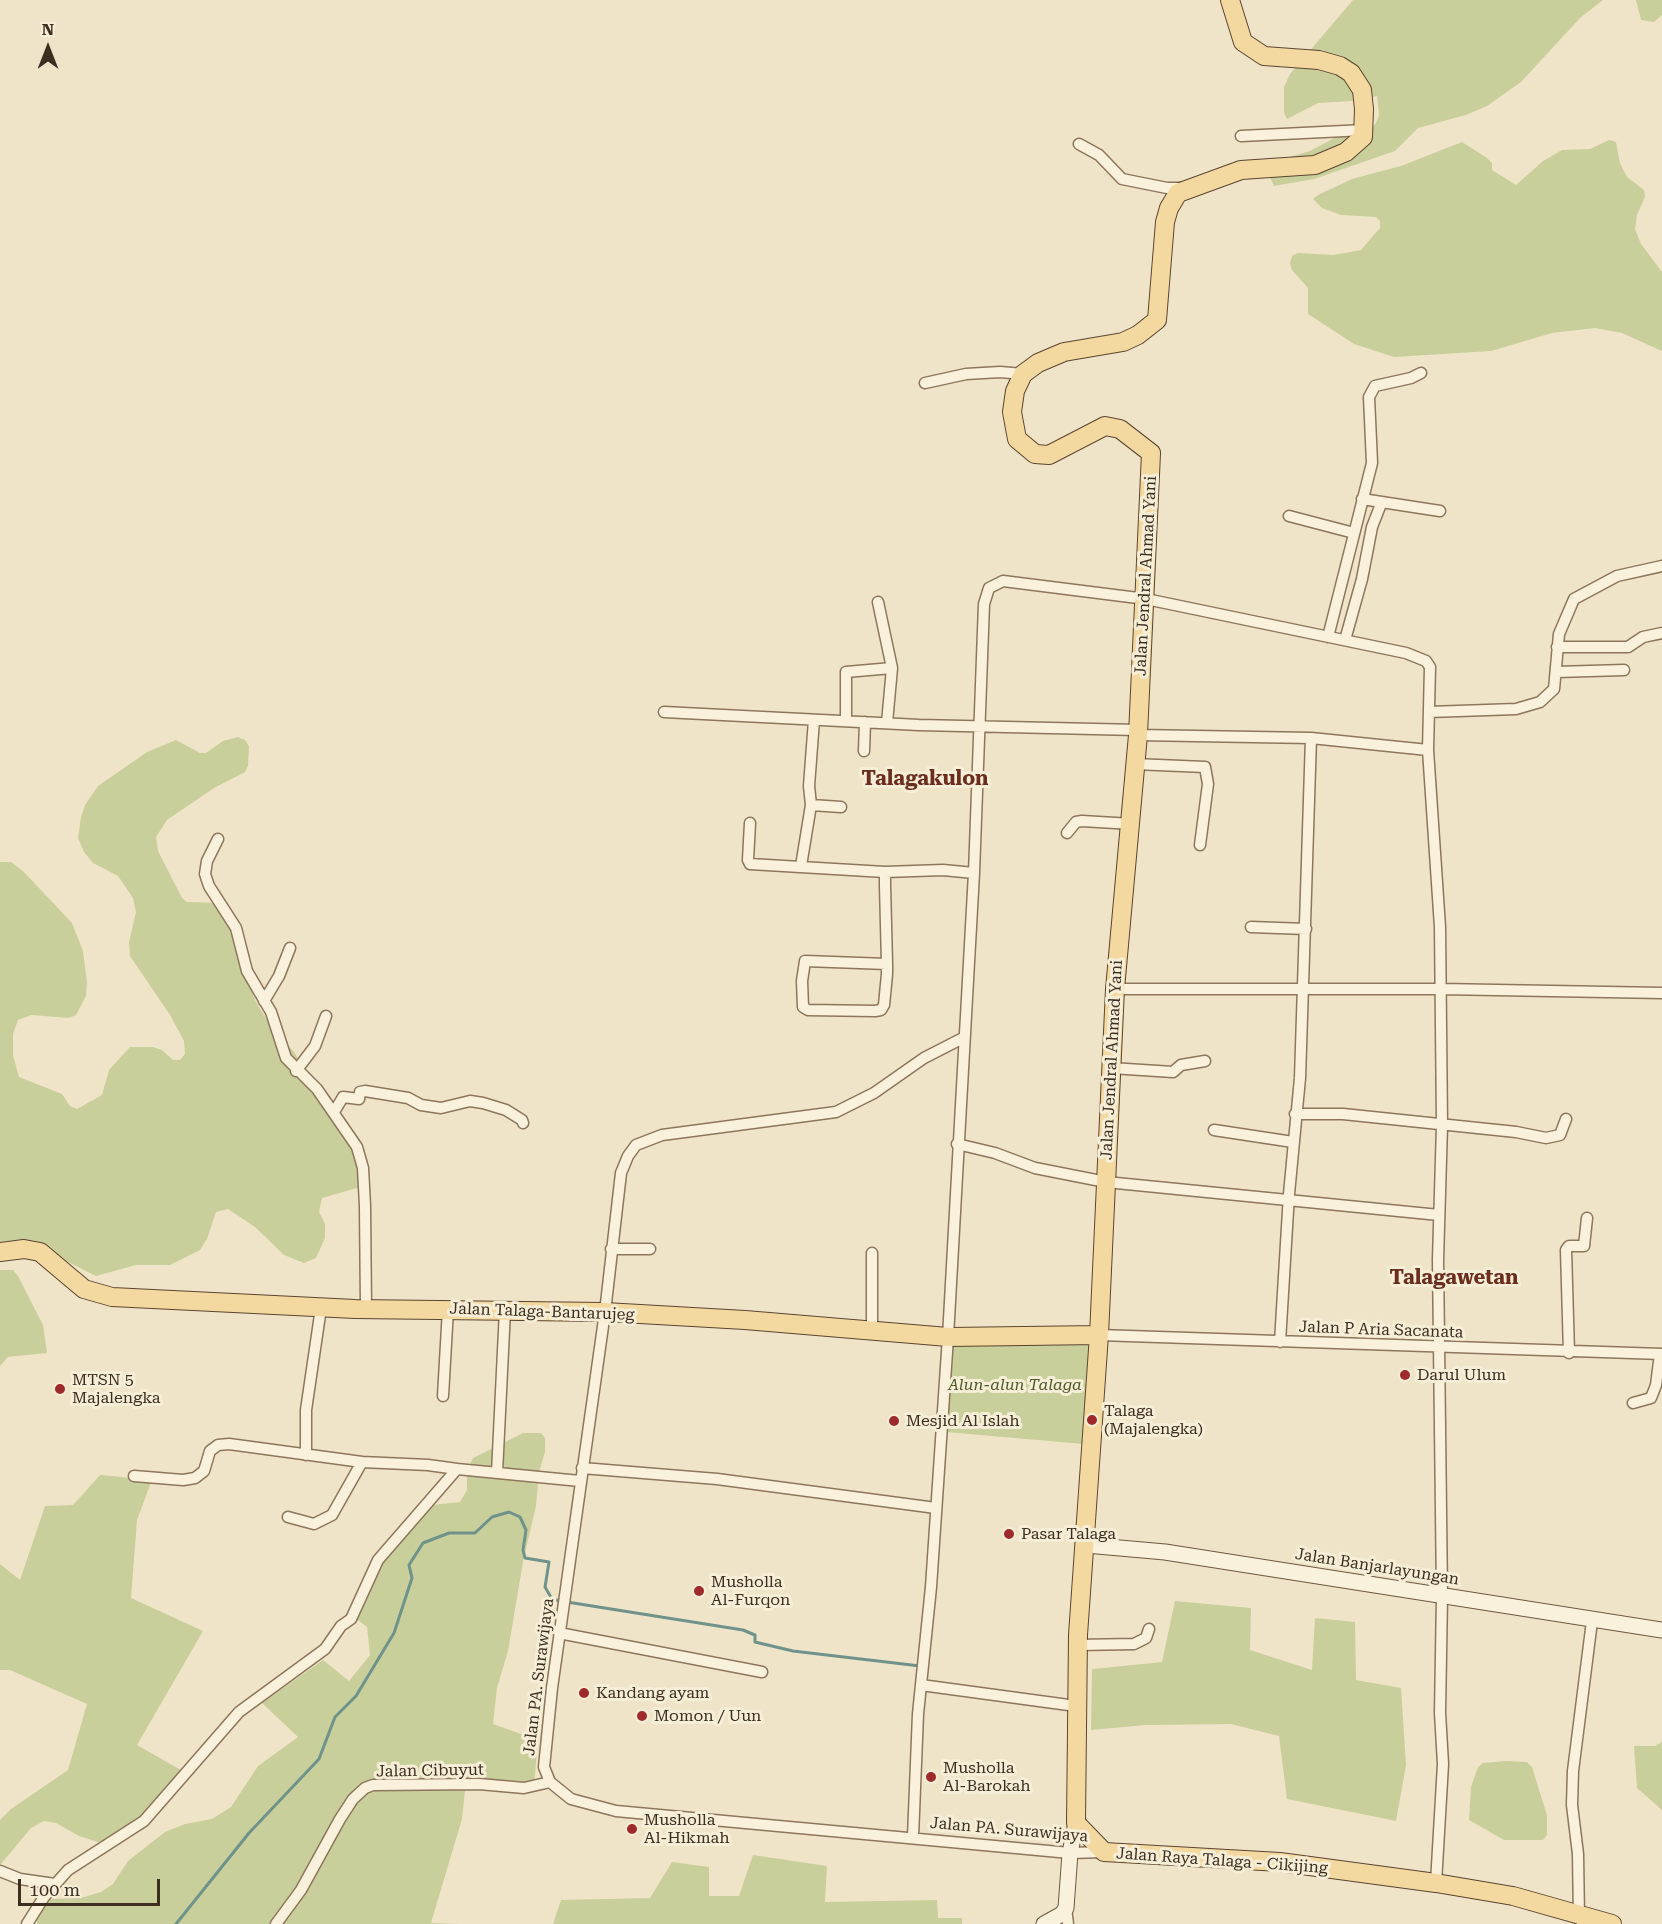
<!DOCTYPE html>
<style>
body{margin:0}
#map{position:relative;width:1662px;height:1924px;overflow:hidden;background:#f0e4c8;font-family:"Roboto Serif",serif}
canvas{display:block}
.north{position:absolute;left:18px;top:18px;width:60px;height:60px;-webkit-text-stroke:4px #f7eed8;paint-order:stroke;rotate:0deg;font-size:16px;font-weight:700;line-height:24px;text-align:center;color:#3d2e20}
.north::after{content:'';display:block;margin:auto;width:21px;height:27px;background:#3d2e20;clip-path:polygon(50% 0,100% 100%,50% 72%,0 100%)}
.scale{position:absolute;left:18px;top:1879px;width:142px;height:27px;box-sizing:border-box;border:3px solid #3d2e20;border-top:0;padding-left:8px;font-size:18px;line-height:21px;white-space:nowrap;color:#3d2e20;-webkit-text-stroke:4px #f7eed8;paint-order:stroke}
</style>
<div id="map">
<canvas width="1662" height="1924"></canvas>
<div class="north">N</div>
<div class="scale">100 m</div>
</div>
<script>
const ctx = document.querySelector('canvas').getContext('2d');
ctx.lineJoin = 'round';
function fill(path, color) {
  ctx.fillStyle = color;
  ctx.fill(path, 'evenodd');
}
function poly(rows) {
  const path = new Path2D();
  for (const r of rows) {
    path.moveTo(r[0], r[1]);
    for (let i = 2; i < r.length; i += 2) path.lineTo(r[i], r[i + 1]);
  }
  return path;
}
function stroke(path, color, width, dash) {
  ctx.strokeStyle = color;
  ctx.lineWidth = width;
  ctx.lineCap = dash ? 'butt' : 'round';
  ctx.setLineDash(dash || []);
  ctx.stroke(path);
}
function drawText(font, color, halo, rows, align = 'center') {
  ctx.font = font + ' "Roboto Serif",serif';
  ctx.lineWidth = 6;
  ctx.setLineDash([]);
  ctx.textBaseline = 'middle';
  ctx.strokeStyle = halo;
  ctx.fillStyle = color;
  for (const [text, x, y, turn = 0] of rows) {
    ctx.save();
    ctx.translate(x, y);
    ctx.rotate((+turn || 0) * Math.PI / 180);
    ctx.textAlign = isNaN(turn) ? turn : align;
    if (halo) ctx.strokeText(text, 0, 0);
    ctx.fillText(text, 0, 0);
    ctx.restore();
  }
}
fill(poly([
 [1353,0,1603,0,1580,18,1521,82,1487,106,1466,115,1418,128,1395,151,1314,179,1274,186,1268,173,1276,161,1310,151,1342,134,1372,128,1376,123,1379,115,1377,96,1352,101,1318,103,1287,119,1284,113,1284,87,1290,74],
 [1636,0,1662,0,1662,15,1654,22,1641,20],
 [1609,140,1616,142,1620,163,1627,177,1644,190,1645,197,1637,215,1635,229,1641,244,1662,272,1662,351,1622,333,1595,328,1552,333,1491,351,1394,357,1354,344,1308,314,1308,288,1292,270,1290,263,1292,256,1298,253,1333,255,1361,250,1380,228,1380,221,1376,217,1341,215,1322,208,1313,199,1318,195,1352,179,1401,166,1462,142,1487,158,1492,163,1492,170,1516,185,1543,161,1562,150,1590,149],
 [238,737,245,740,249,746,248,766,245,772,214,788,167,820,156,837,158,851,182,898,187,902,222,903,229,914,244,971,255,1000,269,1024,294,1052,360,1155,364,1186,322,1198,319,1212,325,1224,325,1238,316,1258,304,1263,284,1255,255,1227,228,1209,216,1212,207,1239,200,1250,170,1265,136,1265,96,1276,42,1249,0,1254,0,862,11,862,23,871,72,923,83,951,87,982,86,996,76,1015,69,1018,31,1015,18,1020,13,1034,13,1055,19,1077,62,1094,70,1106,77,1109,102,1095,109,1070,130,1047,153,1047,162,1050,173,1060,180,1060,185,1054,184,1041,170,1015,130,956,129,942,136,912,133,898,118,876,93,863,84,852,78,838,81,817,85,805,98,786,147,752,176,740,200,753,206,753,223,741],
 [0,1270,13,1270,18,1276,43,1325,47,1353,8,1357,0,1366],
 [949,1329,1097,1338,1083,1444,946,1432],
 [523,1433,541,1433,545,1438,545,1452,539,1472,536,1506,523,1562,508,1651,497,1688,493,1724,538,1740,534,1786,466,1781,462,1819,431,1923,459,1924,37,1924,37,1917,48,1899,81,1898,101,1892,113,1884,128,1861,165,1832,185,1824,212,1819,231,1807,258,1766,298,1737,262,1703,323,1660,349,1681,370,1655,367,1627,351,1615,376,1564,432,1505,460,1502,467,1490,467,1471,473,1458],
 [100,1475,152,1480,137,1520,131,1598,203,1631,137,1745,186,1773,123,1839,98,1842,79,1836,56,1823,44,1821,31,1828,0,1865,0,1820,11,1809,68,1770,87,1704,10,1670,0,1670,0,1564,20,1580,45,1506,73,1505],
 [1175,1601,1251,1608,1250,1650,1312,1670,1315,1618,1355,1622,1356,1680,1401,1688,1406,1765,1396,1821,1287,1799,1279,1736,1231,1724,1146,1725,1091,1730,1092,1669,1162,1662],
 [1662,1742,1662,1810,1637,1788,1634,1746,1655,1746],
 [1506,1761,1527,1762,1532,1767,1547,1815,1547,1835,1543,1840,1504,1840,1469,1820,1471,1787,1478,1767,1483,1763],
 [753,1855,827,1866,825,1902,937,1900,938,1918,962,1918,962,1924,553,1924,561,1900,650,1898,672,1862,709,1867,709,1896,739,1896]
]), '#c9cf9b');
stroke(poly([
 [567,1602,743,1630,755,1635,755,1642,793,1651,920,1666],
 [176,1924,249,1833,319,1759,335,1717,356,1696,394,1633,412,1578,409,1565,423,1543,449,1533,475,1533,492,1517,509,1512,520,1517,526,1530,523,1550,525,1558,549,1562,545,1587,552,1599,561,1601]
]), '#6f938a', 3);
const street = poly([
 [1241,136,1365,130],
 [1079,144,1099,155,1122,179,1167,188,1185,188],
 [925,383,966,374,1000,372,1023,374],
 [1362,499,1440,511],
 [1289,516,1354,533],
 [878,602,892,668,887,723],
 [1328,637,1372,463,1369,397,1375,386,1411,378,1421,373],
 [1345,640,1362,579,1372,527,1381,504],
 [1557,647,1628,647,1643,637,1662,633],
 [1556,672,1624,670],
 [664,712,919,725,1138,730],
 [1429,712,1516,709,1540,702,1554,689,1559,634,1574,599,1617,576,1662,566],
 [846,721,846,672,892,668],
 [1138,735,1311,738,1428,750],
 [864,751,865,722],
 [1134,764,1205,767,1208,784,1200,845],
 [811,805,841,807],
 [750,823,748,860,750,864,885,872],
 [1067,833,1076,822,1082,821,1132,824],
 [218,839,207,861,205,874,209,886,236,928,247,971,271,1012,286,1058,317,1089,357,1147,363,1168,365,1206,366,1309],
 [801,866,811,805,809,786,814,720],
 [1251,927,1306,929],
 [887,964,805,961,802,981,803,1007,808,1010,875,1011,881,1010,884,1005,887,974,887,964,885,885,885,872,943,870,974,873],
 [1115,989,1441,989,1662,993],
 [264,1001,279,976,290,948],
 [963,1038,924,1058,874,1093,836,1112,662,1135,636,1145,628,1156,621,1173,605,1312,552,1688,544,1767,550,1782,571,1799,616,1811,1070,1853,1104,1852],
 [1111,1068,1173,1072,1181,1065,1205,1061],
 [296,1071,315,1046,326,1016],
 [334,1112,343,1097,359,1099,360,1092,365,1091,408,1098,421,1105,441,1108,470,1101,483,1103,506,1110,522,1120,523,1123],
 [1295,1114,1343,1114,1516,1132,1546,1138,1560,1135,1566,1119],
 [1214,1130,1293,1142],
 [957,1144,995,1153,1035,1168,1106,1182,1439,1215],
 [611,1249,650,1249],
 [872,1332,872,1253],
 [1099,1335,1662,1354],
 [1280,1342,1289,1194,1300,1078,1311,738],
 [1569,1353,1566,1250,1569,1246,1584,1246,1587,1218],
 [443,1396,448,1309],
 [1633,1403,1651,1398,1656,1385,1660,1354],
 [306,1455,306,1410,321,1308],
 [362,1462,428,1465,457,1469],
 [582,1468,717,1479,936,1508],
 [497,1473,505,1310],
 [134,1476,183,1480,195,1478,204,1471,210,1451,218,1445,229,1444,362,1462,332,1515,314,1524,288,1517],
 [559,1633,762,1672],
 [1078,1645,1134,1644,1146,1638,1149,1629],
 [921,1685,1076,1706],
 [913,1837,918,1714,931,1587,948,1337,974,873,984,604,989,588,1003,581,1146,599,1406,653,1426,661,1430,667,1428,750,1440,927,1442,1125,1438,1260,1442,1596,1440,1713,1443,1764,1436,1883],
 [0,1871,20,1879,55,1884],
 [1066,1908,1068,1924],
 [1579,1919,1578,1854,1572,1805,1573,1771,1592,1621],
 [27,1924,44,1897,68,1870,144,1821,239,1712,325,1649,341,1626,351,1619,378,1560,457,1469,580,1481],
 [276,1924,301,1890,340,1819,353,1799,365,1788,373,1785,479,1784,524,1788,550,1782]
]);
const secondary = poly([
 [1086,1545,1165,1552,1662,1630],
 [1044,1924,1062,1914,1066,1908,1070,1853,1076,1823]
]);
const primary = poly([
 [1230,0,1243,42,1264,56,1319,60,1340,66,1351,73,1362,90,1364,109,1363,137,1346,152,1315,165,1241,170,1178,193,1169,208,1165,222,1157,320,1138,335,1123,342,1064,352,1038,363,1023,374,1015,391,1012,412,1017,439,1035,454,1049,455,1105,426,1120,429,1151,453,1138,735,1115,989,1099,1335,1078,1635,1076,1823,1104,1852,1280,1862,1436,1883,1513,1896,1612,1924],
 [0,1252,24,1249,40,1252,84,1289,112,1297,355,1309,605,1312,745,1320,948,1337,1099,1335]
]);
stroke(street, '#8d765c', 13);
stroke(secondary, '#6f573f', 17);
stroke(primary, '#5b4430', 20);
stroke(street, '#faf1dc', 10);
stroke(secondary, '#faf1dc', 15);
stroke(primary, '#f3d9a0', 18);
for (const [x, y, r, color] of [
 [1405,1375,6,"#9e2a2b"],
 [60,1389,6,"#9e2a2b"],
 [1092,1420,6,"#9e2a2b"],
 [894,1421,6,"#9e2a2b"],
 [1009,1534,6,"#9e2a2b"],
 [699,1591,6,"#9e2a2b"],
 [584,1693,6,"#9e2a2b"],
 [642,1716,6,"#9e2a2b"],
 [931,1777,6,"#9e2a2b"],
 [632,1829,6,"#9e2a2b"]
]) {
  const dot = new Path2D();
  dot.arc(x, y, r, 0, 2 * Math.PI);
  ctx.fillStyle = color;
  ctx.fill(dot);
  stroke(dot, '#f7eed8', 2);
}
drawText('16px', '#3d2e20', '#f7eed8', [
 ["Jalan Jendral Ahmad Yani",1146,576,-87],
 ["Jalan Jendral Ahmad Yani",1112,1060,-87],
 ["Jalan Talaga-Bantarujeg",542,1312,2],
 ["Jalan P Aria Sacanata",1381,1330,2],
 ["Jalan Banjarlayungan",1377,1567,9],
 ["Jalan PA. Surawijaya",539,1677,-83],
 ["Jalan Cibuyut",430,1771,-1],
 ["Jalan PA. Surawijaya",1009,1830,5],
 ["Jalan Raya Talaga - Cikijing",1222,1861,4]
]);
drawText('16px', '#3d2e20', '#f7eed8', [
 ["Darul Ulum",1417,1375],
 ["MTSN 5",72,1380],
 ["Majalengka",72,1398],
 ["Talaga",1104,1411],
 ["(Majalengka)",1104,1429],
 ["Mesjid Al Islah",906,1421],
 ["Pasar Talaga",1021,1534],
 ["Musholla",711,1582],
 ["Al-Furqon",711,1600],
 ["Kandang ayam",596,1693],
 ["Momon / Uun",654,1716],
 ["Musholla",943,1768],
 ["Al-Barokah",943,1786],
 ["Musholla",644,1820],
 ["Al-Hikmah",644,1838]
], 'left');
drawText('italic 16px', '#4d5a26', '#f7eed8', [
 ["Alun-alun Talaga",1015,1385]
]);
drawText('bold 20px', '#6b2e1e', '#f7eed8', [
 ["Talagakulon",925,779],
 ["Talagawetan",1454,1278]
]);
</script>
